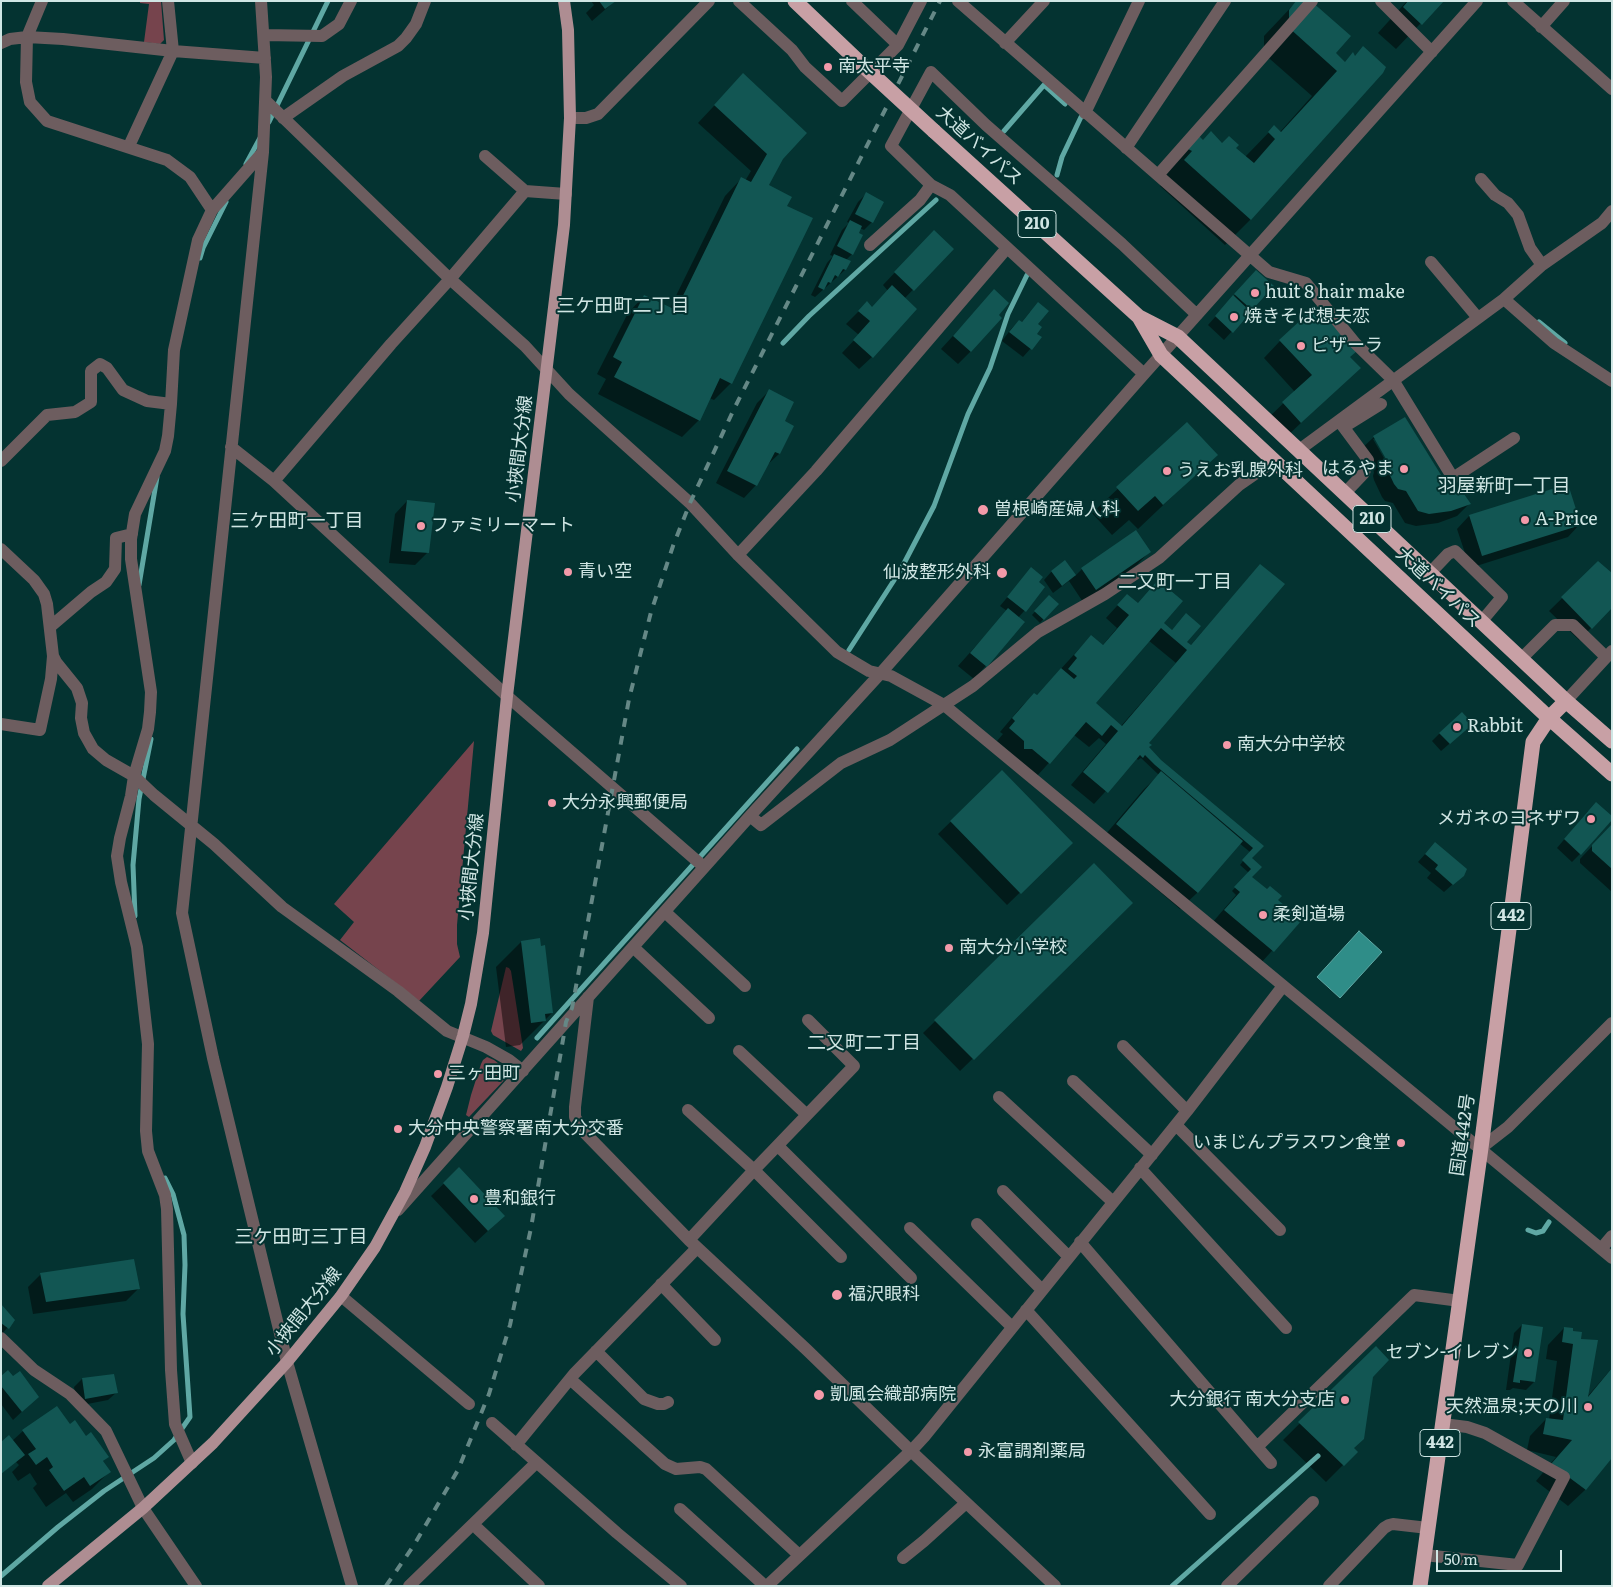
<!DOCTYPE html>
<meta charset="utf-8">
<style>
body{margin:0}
#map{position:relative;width:1613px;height:1587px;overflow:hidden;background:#043331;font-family:Literata,serif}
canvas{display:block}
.frame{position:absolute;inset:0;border:2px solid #d0e6e4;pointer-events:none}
.scale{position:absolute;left:1436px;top:1550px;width:126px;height:22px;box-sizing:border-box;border:2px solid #d0e6e4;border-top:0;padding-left:6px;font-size:15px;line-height:18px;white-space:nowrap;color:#d0e6e4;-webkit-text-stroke:4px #043331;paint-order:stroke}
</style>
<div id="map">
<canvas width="1613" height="1587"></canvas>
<div class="frame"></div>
<div class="scale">50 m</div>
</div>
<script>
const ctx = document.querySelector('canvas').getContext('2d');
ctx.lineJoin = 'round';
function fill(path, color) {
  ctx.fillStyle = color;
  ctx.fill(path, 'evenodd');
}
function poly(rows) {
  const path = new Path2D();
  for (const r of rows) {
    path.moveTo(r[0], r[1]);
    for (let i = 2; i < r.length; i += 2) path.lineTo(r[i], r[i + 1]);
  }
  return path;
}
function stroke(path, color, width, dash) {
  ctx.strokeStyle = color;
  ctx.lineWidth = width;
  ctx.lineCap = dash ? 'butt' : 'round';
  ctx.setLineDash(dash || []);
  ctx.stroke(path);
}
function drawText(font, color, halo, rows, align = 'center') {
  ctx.font = font + ' Literata,"Noto Sans JP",serif';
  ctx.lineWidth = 4;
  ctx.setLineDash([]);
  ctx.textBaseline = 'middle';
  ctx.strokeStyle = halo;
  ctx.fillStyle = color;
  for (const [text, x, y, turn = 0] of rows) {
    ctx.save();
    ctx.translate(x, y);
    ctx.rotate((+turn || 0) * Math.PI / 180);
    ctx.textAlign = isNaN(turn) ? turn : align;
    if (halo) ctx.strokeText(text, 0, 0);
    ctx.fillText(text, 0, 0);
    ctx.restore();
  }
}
fill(poly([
 [140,1,161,1,164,40,160,44,144,42,149,4,140,3],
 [474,741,457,925,457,944,460,957,419,1001,340,940,354,922,334,904],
 [506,967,509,968,511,971,523,1048,521,1051,493,1035,491,1031],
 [487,1057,494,1060,507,1070,508,1076,469,1117,466,1115,471,1095,481,1064,483,1060]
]), '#76444d');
const water = poly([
 [1359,931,1382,952,1340,998,1317,977,1359,931]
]);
fill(water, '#2f8d88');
stroke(water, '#5fa8a4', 1);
fill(poly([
 [591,1,615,1,592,21,586,13,594,5],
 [1297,1,1334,53,1344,63,1355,57,1382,72,1250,220,1225,245,1160,186,1168,177,1164,175,1199,138,1202,141,1235,149,1245,157,1274,127,1280,132,1312,96,1262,52,1264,50,1264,36],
 [1407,1,1442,1,1396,49,1378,33],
 [727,92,782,159,768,186,785,207,731,383,714,400,709,398,699,420,682,437,598,394,606,379,597,374,628,313,644,296,670,308,725,196,741,179,745,181,751,171,698,123],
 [866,194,872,222,864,230,860,228,852,254,846,260,845,270,815,297,811,295,827,263,833,256,830,255,842,230,849,223,847,222,858,202],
 [922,244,952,249,904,299,872,357,859,369,842,353,859,335,846,324,867,303,872,308,888,291,883,285],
 [1248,280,1272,287,1224,340,1208,325],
 [994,291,971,351,958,364,941,349],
 [1030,312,1037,324,1035,334,1040,338,1023,357,1002,341,1011,329,1019,321,1021,323],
 [1280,341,1349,358,1359,368,1284,439,1266,420,1295,392,1264,358],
 [769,391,783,422,793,427,779,454,766,466,756,485,744,498,716,483,757,403],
 [1187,424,1216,455,1138,529,1129,520,1112,535,1092,513],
 [1374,437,1451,493,1469,504,1457,516,1438,523,1416,526,1405,523,1393,503,1385,501,1382,497,1374,480,1373,476,1374,472,1361,449],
 [1373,439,1376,439,1391,464,1388,465],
 [1567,485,1580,524,1568,537,1470,568,1457,529,1469,516],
 [407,501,427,553,415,565,389,563,395,514],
 [1135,532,1149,552,1137,565,1083,602,1069,581,1053,593,1044,580,1052,571,1075,576,1082,569],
 [1598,563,1591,628,1579,640,1549,611],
 [1260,565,1148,743,1148,748,1160,761,1263,846,1250,858,1260,867,1251,877,1300,920,1260,964,1212,923,1236,895,1232,891,1249,873,1240,865,1250,852,1239,843,1197,893,1180,909,1100,841,1144,789,1159,775,1141,758,1138,760,1136,758,1094,804,1071,785,1106,744,1099,738,1089,747,1074,735,1037,776,997,741,1003,734,1000,732,1021,707,1034,695,1036,696,1091,636,1102,646,1117,628,1106,618,1127,595,1171,631,1186,615,1185,643,1190,646],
 [1148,640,1176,663,1121,726,1094,703],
 [1031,569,1037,582,1044,588,1018,618,1024,623,974,679,958,666,1007,611,1000,606],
 [1049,596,1057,604,1040,623,1032,615],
 [1463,732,1441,751,1432,741,1440,733],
 [1002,772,1071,843,1007,905,938,834],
 [1588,811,1580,854,1572,862,1557,848],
 [1612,825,1612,892,1580,863,1580,859],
 [1427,852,1463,875,1444,892,1427,878,1431,873,1418,862],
 [1094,865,1132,903,960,1071,923,1033],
 [521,942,552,1013,520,1045,506,1047,496,967],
 [459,1169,491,1228,475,1243,431,1196],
 [41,1274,138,1289,126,1301,33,1314,28,1287],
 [1,1306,14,1320,1,1335],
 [1522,1325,1534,1382,1526,1390,1513,1388,1510,1390,1506,1390,1514,1333],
 [1564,1328,1580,1340,1587,1397,1612,1368,1612,1456,1585,1490,1568,1506,1536,1481,1556,1457,1527,1450,1530,1436,1546,1419,1549,1420,1557,1361,1546,1359,1548,1345],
 [1376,1348,1372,1376,1353,1448,1356,1452,1326,1482,1283,1440],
 [1,1378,29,1405,13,1420,1,1404],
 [82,1379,117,1392,108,1400,77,1406,74,1387],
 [69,1426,86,1437,108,1457,102,1462,109,1472,92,1489,73,1502,66,1493,46,1507,33,1488,37,1484,30,1473,18,1481,12,1472,19,1465,16,1462,12,1441,23,1431]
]), '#0007');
stroke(poly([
 [269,122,328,1],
 [1004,131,1044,85,1065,104],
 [246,164,260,138],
 [1057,175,1062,157,1081,117],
 [200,258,203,248,226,202],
 [1539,322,1565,343],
 [783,343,809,316,936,200],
 [139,585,157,477],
 [849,650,900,571,934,506,968,414,990,368,1008,314,1027,275],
 [135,916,133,865,139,799,151,739],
 [537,1038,797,749],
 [1528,1230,1536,1233,1543,1231,1549,1222],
 [1,1576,58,1527,104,1491,154,1458,174,1440,190,1417,183,1314,185,1265,184,1235,173,1194,165,1178],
 [1172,1586,1318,1456]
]), '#5fa8a4', 5);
fill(poly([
 [599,1,616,1,605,9],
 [1296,1,1311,1,1351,36,1336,53,1345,62,1353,52,1355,56,1363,46,1386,67,1383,73,1251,220,1184,160,1192,151,1188,149,1199,136,1203,140,1211,131,1222,143,1229,136,1239,145,1236,148,1254,163,1275,139,1268,132,1274,125,1281,132,1337,71,1287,26,1289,24,1289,10],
 [1408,1,1444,1,1422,25,1403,7],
 [743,73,807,133,783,159,769,185,792,197,787,206,813,218,732,384,720,378,700,421,614,377,622,362,613,357,644,295,676,310,741,177,751,182,767,154,714,105],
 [866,192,884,202,873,223,855,214],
 [850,220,862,226,859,233,863,235,853,255,837,246],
 [934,230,954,249,914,291,894,272],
 [834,254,851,261,846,270,843,269,838,277,835,275,831,283,828,282,824,290,818,287],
 [1256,270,1274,286,1252,310,1234,294],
 [892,285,917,309,873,358,853,340,870,321,858,311,867,301,872,307],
 [994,289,1009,303,999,315,1002,318,971,352,953,336],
 [1233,295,1251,312,1233,333,1215,316],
 [1038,302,1049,311,1038,324,1042,327,1037,334,1042,337,1032,350,1009,332,1019,320,1022,322],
 [1316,306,1357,351,1350,357,1361,368,1301,423,1282,402,1312,375,1279,340],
 [769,389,794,402,785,421,794,426,780,454,775,452,757,486,727,471],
 [1405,417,1451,491,1459,487,1471,504,1451,511,1429,514,1418,511,1406,491,1398,489,1394,484,1386,467,1385,462,1386,459,1373,436],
 [1187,422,1218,455,1163,505,1155,496,1138,511,1116,487],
 [1568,484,1581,525,1482,556,1469,515],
 [407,500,435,503,429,553,401,551],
 [1136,530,1151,552,1096,590,1081,568],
 [1065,560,1076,575,1062,586,1051,571],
 [1598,561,1612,573,1612,608,1592,629,1561,597],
 [1260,564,1285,584,1149,743,1152,745,1149,747,1161,760,1264,846,1252,858,1262,867,1252,877,1267,889,1270,886,1282,896,1278,900,1302,920,1274,952,1224,910,1240,892,1234,887,1251,869,1242,860,1253,848,1155,765,1145,755,1143,758,1140,755,1108,793,1083,772,1118,731,1111,725,1102,736,1086,722,1050,764,1032,749,1024,749,1024,741,1009,728,1015,721,1012,718,1034,693,1037,695,1061,668,1074,679,1077,676,1068,669,1077,658,1074,655,1091,635,1103,645,1129,615,1117,605,1127,594,1138,603,1158,580,1183,601,1164,623,1172,630,1186,613,1201,626,1187,642,1191,645],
 [1161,628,1187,650,1122,726,1096,703],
 [1031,567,1043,577,1039,582,1045,587,1026,612,1007,597],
 [1049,595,1059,604,1044,620,1034,611],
 [1008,608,1025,622,987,667,970,653],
 [1462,712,1473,724,1450,744,1439,733],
 [1002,770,1073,843,1021,894,950,821],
 [1161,771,1243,841,1198,893,1116,824],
 [1596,802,1612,816,1612,820,1581,855,1564,839],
 [1612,824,1612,869,1592,851,1592,845],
 [1435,842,1467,869,1464,876,1453,885,1435,869,1438,865,1425,854],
 [1094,863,1133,903,974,1060,934,1020],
 [540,938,541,946,545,945,553,1013,545,1014,546,1021,531,1023,521,941],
 [459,1167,505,1216,488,1231,443,1183],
 [134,1259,140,1289,46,1302,40,1273],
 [1,1304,15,1320,9,1329,1,1323],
 [1522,1324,1543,1327,1535,1382,1520,1380,1520,1383,1513,1382],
 [1564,1327,1573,1328,1573,1331,1582,1332,1581,1339,1598,1340,1588,1397,1612,1368,1612,1458,1586,1490,1551,1464,1572,1440,1543,1434,1546,1418,1563,1420,1573,1344,1562,1342],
 [1376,1346,1389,1360,1373,1377,1364,1439,1354,1448,1358,1452,1344,1466,1298,1422],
 [8,1370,13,1376,20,1371,39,1397,22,1412,1,1386,1,1376],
 [114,1374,118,1393,85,1399,82,1378],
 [57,1406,70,1424,75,1420,86,1436,91,1432,109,1457,103,1461,111,1472,90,1486,84,1477,64,1491,49,1470,53,1467,47,1457,36,1465,28,1454,36,1449,22,1430],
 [9,1435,25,1455,1,1474,1,1442]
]), '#125653');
stroke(poly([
 [42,1,27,37,26,82,30,102,47,121,167,160,190,177,212,210],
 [261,1,266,77,263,152,182,913,213,1058,287,1362,352,1586],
 [739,1,792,50,805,67,842,101,898,45,921,1],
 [852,1,898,45],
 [958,1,1269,272,1306,283,1355,343,1393,380,1453,478,1514,438],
 [1381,1,1432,52],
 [1513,1,1612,89],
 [1541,27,1564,1],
 [264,35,322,36,339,24,351,1],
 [1,43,10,39,27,37,63,39,173,51,265,58],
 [1005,43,1044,1],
 [266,101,450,279,525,346,569,394,690,503,738,555,837,652,869,671,891,676,944,705,1612,1258],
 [1085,113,1139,1],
 [283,118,343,76,398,46,406,38,416,24,425,1],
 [570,118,586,118,598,114,709,1],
 [129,146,173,51,168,1],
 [1126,148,1225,1],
 [485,156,525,191],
 [1158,175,1312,1],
 [1481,179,1495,195,1508,203,1518,215,1530,248,1542,265],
 [870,245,920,200,931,185],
 [1431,262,1478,318],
 [1504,299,1554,343,1612,381],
 [1144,374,950,195,931,185,891,146,931,72,986,125,1122,244,1197,315],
 [1339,421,1368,460,1364,473,1345,493],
 [1344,427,1381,404],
 [231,447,274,481,507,696,704,867],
 [1299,450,1504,299,1542,265,1602,223,1612,211],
 [1,461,47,415,75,412,91,402,91,371,100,364,107,368,123,390,147,401,171,404],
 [274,481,391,344,450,279,525,191,566,194],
 [1,549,34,580,44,594,47,604,53,656,56,662,77,688,82,703,81,718,84,733,93,749,106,760,134,776,154,795,214,844,282,907,398,991,447,1031,486,1047,509,1060,523,1071],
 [738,555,816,471,1007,248],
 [1430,573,1448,554,1455,551,1502,597,1481,622],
 [50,627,91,592,106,582,115,569,116,538,132,534],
 [1521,659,1555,625,1573,625,1606,657],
 [1566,701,1612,651],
 [1,724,40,730,51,679,53,656],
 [750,816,761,825,841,763,890,740,973,686,1038,632,1105,594,1159,558,1239,485,1275,460],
 [665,912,745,986],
 [633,947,709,1018],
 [588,997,575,1107,575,1117,583,1131,689,1240,807,1350,911,1451,1055,1586],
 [1123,1046,1187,1111],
 [739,1051,807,1115],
 [1073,1081,1152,1155],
 [999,1097,1113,1202],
 [688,1110,754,1170,841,1257],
 [1176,1125,1280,1230],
 [778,1146,911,1278],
 [1481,1148,1508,1127,1612,1023],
 [1140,1168,1286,1328],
 [1003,1191,1068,1256],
 [398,1210,750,816,880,674,1144,374,1477,1],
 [977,1224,1042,1290],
 [910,1228,1012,1327],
 [689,1240,754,1170,854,1066,808,1020],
 [1080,1242,1257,1447,1414,1295,1460,1301],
 [1601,1249,1612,1236],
 [661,1284,715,1340],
 [341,1296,469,1404],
 [1026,1310,1210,1514],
 [1,1338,34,1370,70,1394,106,1431,143,1508,196,1586],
 [596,1351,644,1399,658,1404,664,1404,668,1402],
 [570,1379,665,1464,676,1469,700,1467,706,1469,799,1555],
 [492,1423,617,1533,681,1586],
 [516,1445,574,1374,697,1248],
 [1257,1447,1271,1463],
 [192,1463,175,1424,171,1370,167,1209,165,1195,148,1151,146,1131,148,1044,137,947,121,882,117,856,120,838,131,796,134,776,148,729,150,712,151,692,131,559,131,539,135,514,165,451,168,436,171,404,174,350,198,240,212,210,263,152],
 [680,1509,765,1586],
 [478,1529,539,1586],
 [1424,1555,1518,1565,1564,1477,1485,1433,1467,1427,1443,1424],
 [903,1558,924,1541,966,1503],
 [409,1586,536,1463],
 [767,1586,911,1451,924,1437,1187,1111,1283,986],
 [1227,1586,1313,1502],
 [1329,1586,1384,1528,1389,1525,1393,1524,1428,1528]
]), '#6d5d5f', 12);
stroke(poly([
 [48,1586,143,1508,213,1443,287,1362,341,1296,375,1247,405,1192,425,1147,447,1087,463,1036,471,1004,483,933,507,696,564,225,570,118,568,30,564,1]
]), '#ae8d92', 12);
stroke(poly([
 [795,1,859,62],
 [934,131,1139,317,1178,337,1566,701,1612,741],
 [1139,317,1161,355,1549,718,1612,774],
 [1420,1586,1481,1148,1533,742,1549,718,1566,701]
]), '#c8a0a5', 15);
stroke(poly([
 [386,1586,414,1545,458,1470,489,1394,510,1325,531,1228,566,1022,572,1008,629,699,651,612,673,546,690,503,734,409,940,1]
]), '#658886', 4, [9, 9]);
stroke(poly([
 [859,62,934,131]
]), '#c8a0a5', 15);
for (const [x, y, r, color] of [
 [828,67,5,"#f39aa9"],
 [1255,293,5,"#f39aa9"],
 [1234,317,5,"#f39aa9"],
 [1301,346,5,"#f39aa9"],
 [1404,469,5,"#f39aa9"],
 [1167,471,5,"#f39aa9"],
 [983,510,6,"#f39aa9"],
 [1525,520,5,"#f39aa9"],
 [421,526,5,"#f39aa9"],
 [568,572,5,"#f39aa9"],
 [1002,573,6,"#f39aa9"],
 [1457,727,5,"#f39aa9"],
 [1227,745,5,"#f39aa9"],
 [552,803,5,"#f39aa9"],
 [1591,819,5,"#f39aa9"],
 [1263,915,5,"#f39aa9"],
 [949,948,5,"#f39aa9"],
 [438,1074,5,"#f39aa9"],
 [398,1129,5,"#f39aa9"],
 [1401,1143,5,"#f39aa9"],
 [474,1199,5,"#f39aa9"],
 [837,1295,6,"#f39aa9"],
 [1528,1353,5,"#f39aa9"],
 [819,1395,6,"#f39aa9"],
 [1345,1400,5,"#f39aa9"],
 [1588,1407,5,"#f39aa9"],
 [968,1452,5,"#f39aa9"]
]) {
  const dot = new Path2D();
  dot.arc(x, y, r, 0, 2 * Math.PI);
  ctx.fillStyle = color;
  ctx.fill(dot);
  stroke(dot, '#043331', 2);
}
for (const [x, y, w] of [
 [1037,224,38],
 [1372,519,38],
 [1511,916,40],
 [1440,1443,40]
]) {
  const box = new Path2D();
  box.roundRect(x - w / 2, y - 13.5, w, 27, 4);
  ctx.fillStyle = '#043331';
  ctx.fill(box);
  stroke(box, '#d0e6e4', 1);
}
drawText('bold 16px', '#d0e6e4', null, [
 ["210",1037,224],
 ["210",1372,519],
 ["442",1511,916],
 ["442",1440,1443]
]);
drawText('18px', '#d0e6e4', '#043331', [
 ["南太平寺",838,67],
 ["huit 8 hair make",1265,293],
 ["焼きそば想夫恋",1244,317],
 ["ピザーラ",1311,346],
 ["はるやま",1394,469,"right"],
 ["うえお乳腺外科",1177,471],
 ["曽根崎産婦人科",994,510],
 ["A-Price",1535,520],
 ["ファミリーマート",431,526],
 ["青い空",578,572],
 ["仙波整形外科",991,573,"right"],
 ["Rabbit",1467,727],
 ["南大分中学校",1237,745],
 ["大分永興郵便局",562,803],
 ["メガネのヨネザワ",1581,819,"right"],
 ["柔剣道場",1273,915],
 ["南大分小学校",959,948],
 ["三ヶ田町",448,1074],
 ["大分中央警察署南大分交番",408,1129],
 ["いまじんプラスワン食堂",1391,1143,"right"],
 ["豊和銀行",484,1199],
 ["福沢眼科",848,1295],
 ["セブン-イレブン",1518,1353,"right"],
 ["凱風会織部病院",830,1395],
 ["大分銀行 南大分支店",1335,1400,"right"],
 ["天然温泉;天の川",1578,1407,"right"],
 ["永富調剤薬局",978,1452]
], 'left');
drawText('18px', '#d0e6e4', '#043331', [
 ["大道バイパス",979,146,42],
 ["小挾間大分線",520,449,-83],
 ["大道バイパス",1438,588,43],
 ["小挾間大分線",472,867,-84],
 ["国道442号",1463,1135,-82],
 ["小挾間大分線",304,1312,-51]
]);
drawText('19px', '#d0e6e4', '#043331', [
 ["三ケ田町二丁目",623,306],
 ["羽屋新町一丁目",1504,486],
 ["三ケ田町一丁目",297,521],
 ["二又町一丁目",1175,582],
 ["二又町二丁目",864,1043],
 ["三ケ田町三丁目",301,1237]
]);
</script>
